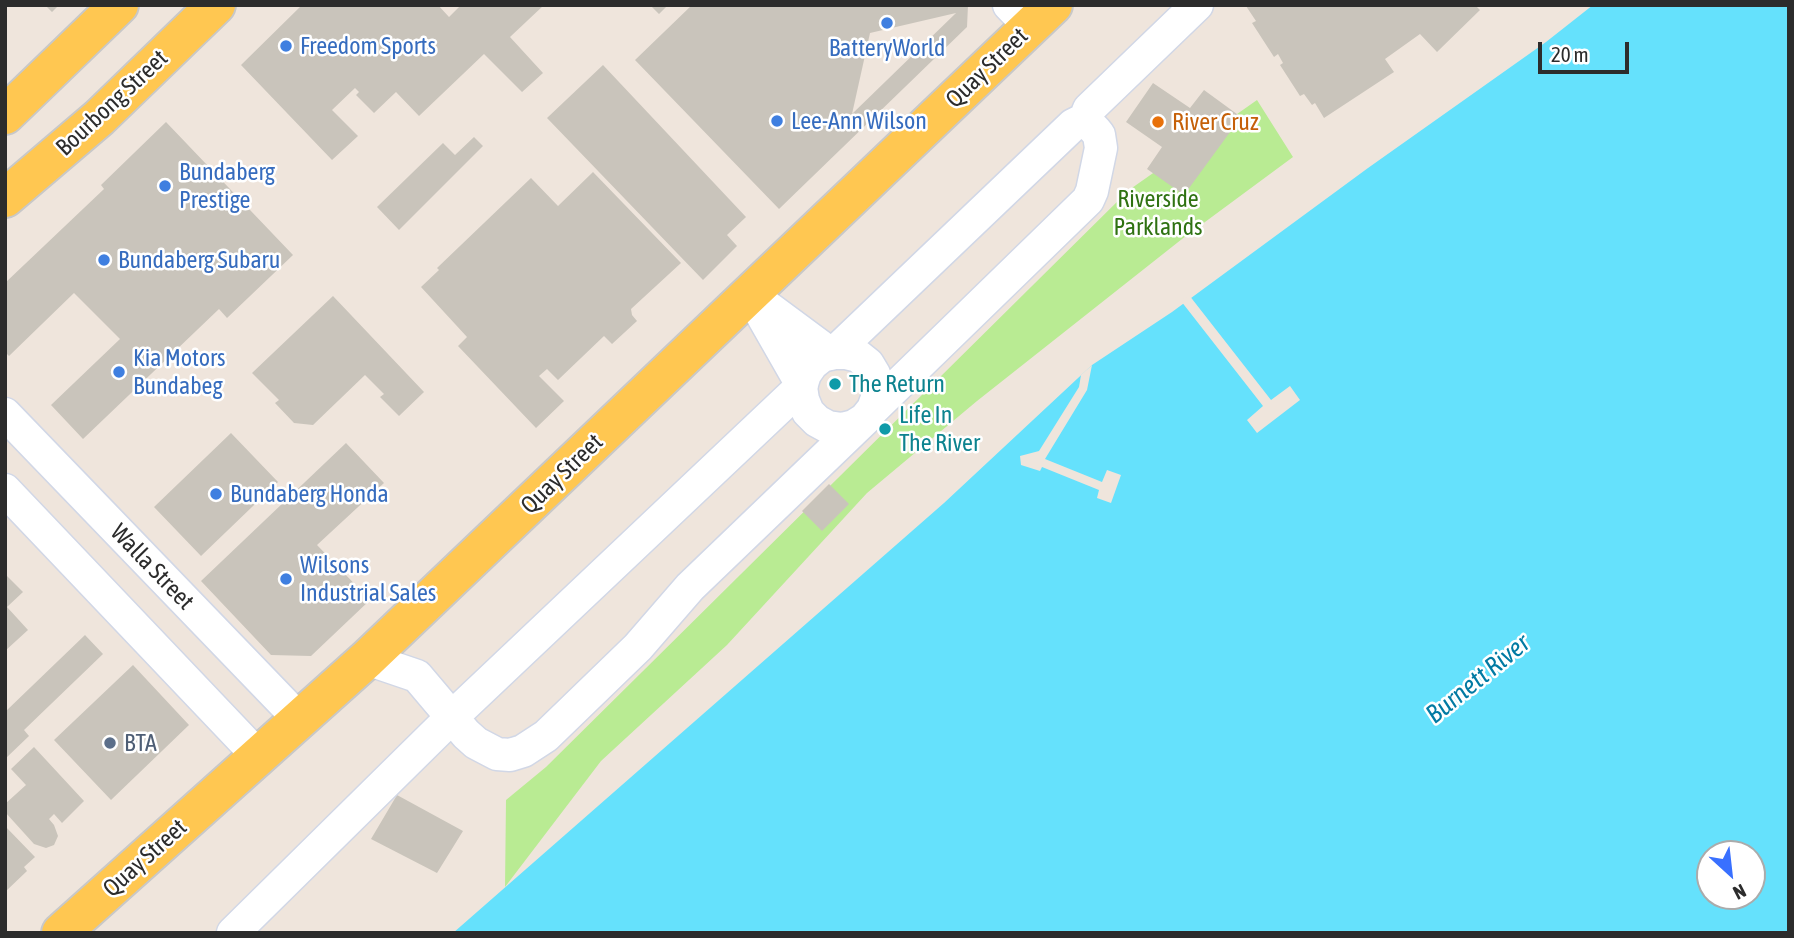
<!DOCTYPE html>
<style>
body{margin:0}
#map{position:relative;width:1794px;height:938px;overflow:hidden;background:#efe5dc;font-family:"Asap Condensed",sans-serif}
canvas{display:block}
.frame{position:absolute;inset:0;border:7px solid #2c2c2c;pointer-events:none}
.north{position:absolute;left:1696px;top:840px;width:70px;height:70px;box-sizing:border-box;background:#fff;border:2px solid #ababab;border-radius:50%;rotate:153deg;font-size:19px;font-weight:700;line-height:28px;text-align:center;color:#2c2c2c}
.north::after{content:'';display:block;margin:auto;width:24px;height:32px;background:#3970ff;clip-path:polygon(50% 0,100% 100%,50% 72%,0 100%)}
.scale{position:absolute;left:1538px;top:42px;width:91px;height:32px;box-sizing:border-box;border:4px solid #2c2c2c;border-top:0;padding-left:9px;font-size:21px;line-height:24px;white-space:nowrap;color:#2c2c2c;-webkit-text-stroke:5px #fff;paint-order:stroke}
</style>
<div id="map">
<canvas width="1794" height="938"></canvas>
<div class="frame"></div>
<div class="north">N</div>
<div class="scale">20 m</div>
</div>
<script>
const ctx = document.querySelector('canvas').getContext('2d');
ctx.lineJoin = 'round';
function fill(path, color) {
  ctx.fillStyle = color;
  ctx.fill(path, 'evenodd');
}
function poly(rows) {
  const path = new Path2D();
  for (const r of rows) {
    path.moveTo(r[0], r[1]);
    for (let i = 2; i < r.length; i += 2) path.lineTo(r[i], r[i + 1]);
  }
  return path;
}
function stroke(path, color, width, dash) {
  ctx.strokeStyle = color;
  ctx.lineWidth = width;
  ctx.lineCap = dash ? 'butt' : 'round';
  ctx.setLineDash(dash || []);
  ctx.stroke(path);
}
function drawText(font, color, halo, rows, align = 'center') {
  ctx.font = font + ' "Asap Condensed",sans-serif';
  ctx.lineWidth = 5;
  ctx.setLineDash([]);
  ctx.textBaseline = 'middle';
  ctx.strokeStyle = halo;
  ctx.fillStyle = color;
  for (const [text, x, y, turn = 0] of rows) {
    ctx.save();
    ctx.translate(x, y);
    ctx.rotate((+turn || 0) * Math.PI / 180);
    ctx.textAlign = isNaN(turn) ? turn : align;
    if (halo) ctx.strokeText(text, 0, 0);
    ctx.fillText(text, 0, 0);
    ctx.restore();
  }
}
fill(poly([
 [1257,100,1293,157,1182,239,977,401,867,493,727,645,601,761,505,887,506,800,546,767,1129,190]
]), '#b9eb93');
fill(poly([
 [1593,5,1789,5,1789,933,453,933,944,503,1092,365,1172,312,1368,168,1546,42],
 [1710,854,1752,854,1752,896,1710,896]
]), '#65e1fc');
fill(poly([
 [1189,295,1271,400,1290,386,1300,400,1257,433,1247,420,1263,406,1181,301],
 [1092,365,1087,390,1045,459,1102,482,1107,470,1121,475,1111,503,1097,498,1099,490,1042,467,1040,471,1021,465,1020,456,1039,451,1079,387,1081,375]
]), '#efe5dc');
fill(poly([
 [45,5,59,5,52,12],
 [302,5,438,5,449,17,461,5,544,5,510,37,543,73,522,92,484,54,419,116,396,92,374,113,356,95,359,92,355,88,332,110,358,136,332,160,241,65],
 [650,5,668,5,659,14],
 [692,5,968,5,967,27,779,209,635,60],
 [956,13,852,114,870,33],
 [1248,5,1475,5,1480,10,1437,52,1420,34,1385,59,1394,72,1324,118,1315,103,1312,105,1304,94,1300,96,1280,65,1283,63,1278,54,1274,57,1252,23,1256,21,1246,6],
 [603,65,746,217,727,235,737,246,703,280,547,118],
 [1153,83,1190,108,1204,90,1241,117,1184,195,1147,169,1162,147,1126,122],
 [166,122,293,255,227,318,219,309,83,439,51,405,120,339,74,293,9,356,5,352,5,283,104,189,101,185],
 [474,137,483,146,399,230,377,207,443,143,455,155],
 [593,172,681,263,631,309,632,315,637,321,612,344,604,336,558,380,547,369,539,376,564,401,536,428,458,346,467,337,421,287,439,270,437,268,531,178,558,206],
 [333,296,424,392,399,416,380,397,384,394,365,375,313,425,294,423,275,403,279,400,252,373],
 [231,433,278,482,201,556,154,507],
 [346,443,384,483,317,545,370,600,311,656,271,655,201,581],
 [829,484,849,504,822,531,802,511],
 [5,574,23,592,7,607,28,630,5,651],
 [85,635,103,654,24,730,29,736,5,759,5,712],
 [133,665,189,725,111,800,54,740],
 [34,747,84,801,62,823,54,814,49,819,54,825,58,836,54,845,46,848,34,844,5,812,5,804,26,785,11,769],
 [397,795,463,831,437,873,371,839],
 [5,826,35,857,24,867,27,871,5,892]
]), '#c9c4bb');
const minor = poly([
 [1009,5,1030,27],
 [1089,124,1087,114,1089,109,1197,5],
 [834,353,846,353,858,356,868,364,874,374,878,385,877,398,873,409,865,419,854,426,842,429,828,427,817,421,808,412,803,400,801,387,805,374,812,364,822,356,834,353,1073,125,1079,122,1089,124,1095,130,1099,135,1101,148,1092,191,1088,200,873,409],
 [802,385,750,294,831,354],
 [5,414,300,720],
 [5,490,259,757],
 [367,659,417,676,466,734,476,743,497,754,510,755,523,751,546,736,638,647,690,587,864,420],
 [233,933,452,717,801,387]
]);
const major = poly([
 [5,115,119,5],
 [5,198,99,118,216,5],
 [61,933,367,659,1053,5]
]);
stroke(minor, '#d1d7e6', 35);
stroke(major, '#c8c8c8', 42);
stroke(minor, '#fff', 32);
stroke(major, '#ffc751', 38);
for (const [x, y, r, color] of [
 [887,23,7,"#3f7fe0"],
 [286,46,7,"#3f7fe0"],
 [777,121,7,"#3f7fe0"],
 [1158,122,7,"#e8710a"],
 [165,186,7,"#3f7fe0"],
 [104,260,7,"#3f7fe0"],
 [119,372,7,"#3f7fe0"],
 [835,384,7,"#0f9aa8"],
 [885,429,7,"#0f9aa8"],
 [216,494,7,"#3f7fe0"],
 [286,579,7,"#3f7fe0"],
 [110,743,7,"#5c6f8a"]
]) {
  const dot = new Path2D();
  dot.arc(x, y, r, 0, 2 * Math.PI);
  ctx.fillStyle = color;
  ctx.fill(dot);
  stroke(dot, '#fff', 2.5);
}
drawText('24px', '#366cbe', '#fff', [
 ["Freedom Sports",300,46],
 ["BatteryWorld",887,48,"center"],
 ["Lee-Ann Wilson",791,121],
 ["Bundaberg",179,172],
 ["Prestige",179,200],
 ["Bundaberg Subaru",118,260],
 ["Kia Motors",133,358],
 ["Bundabeg",133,386],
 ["Bundaberg Honda",230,494],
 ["Wilsons",300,565],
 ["Industrial Sales",300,593]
], 'left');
drawText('24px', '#2c2c2c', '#fff', [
 ["Quay Street",987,68,-44],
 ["Bourbong Street",112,103,-43],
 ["Quay Street",562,474,-44],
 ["Walla Street",152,567,46],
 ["Quay Street",145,858,-42]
]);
drawText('24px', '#c56008', '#fff', [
 ["River Cruz",1172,122]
], 'left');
drawText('24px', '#2f7212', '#fff', [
 ["Riverside",1158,199],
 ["Parklands",1158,227]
]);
drawText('24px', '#0d838f', '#fff', [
 ["The Return",849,384],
 ["Life In",899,415],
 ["The River",899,443]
], 'left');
drawText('24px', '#4e5e75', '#fff', [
 ["BTA",124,743]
], 'left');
drawText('italic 26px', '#017aa3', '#fff', [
 ["Burnett River",1478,679,-39]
]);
</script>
